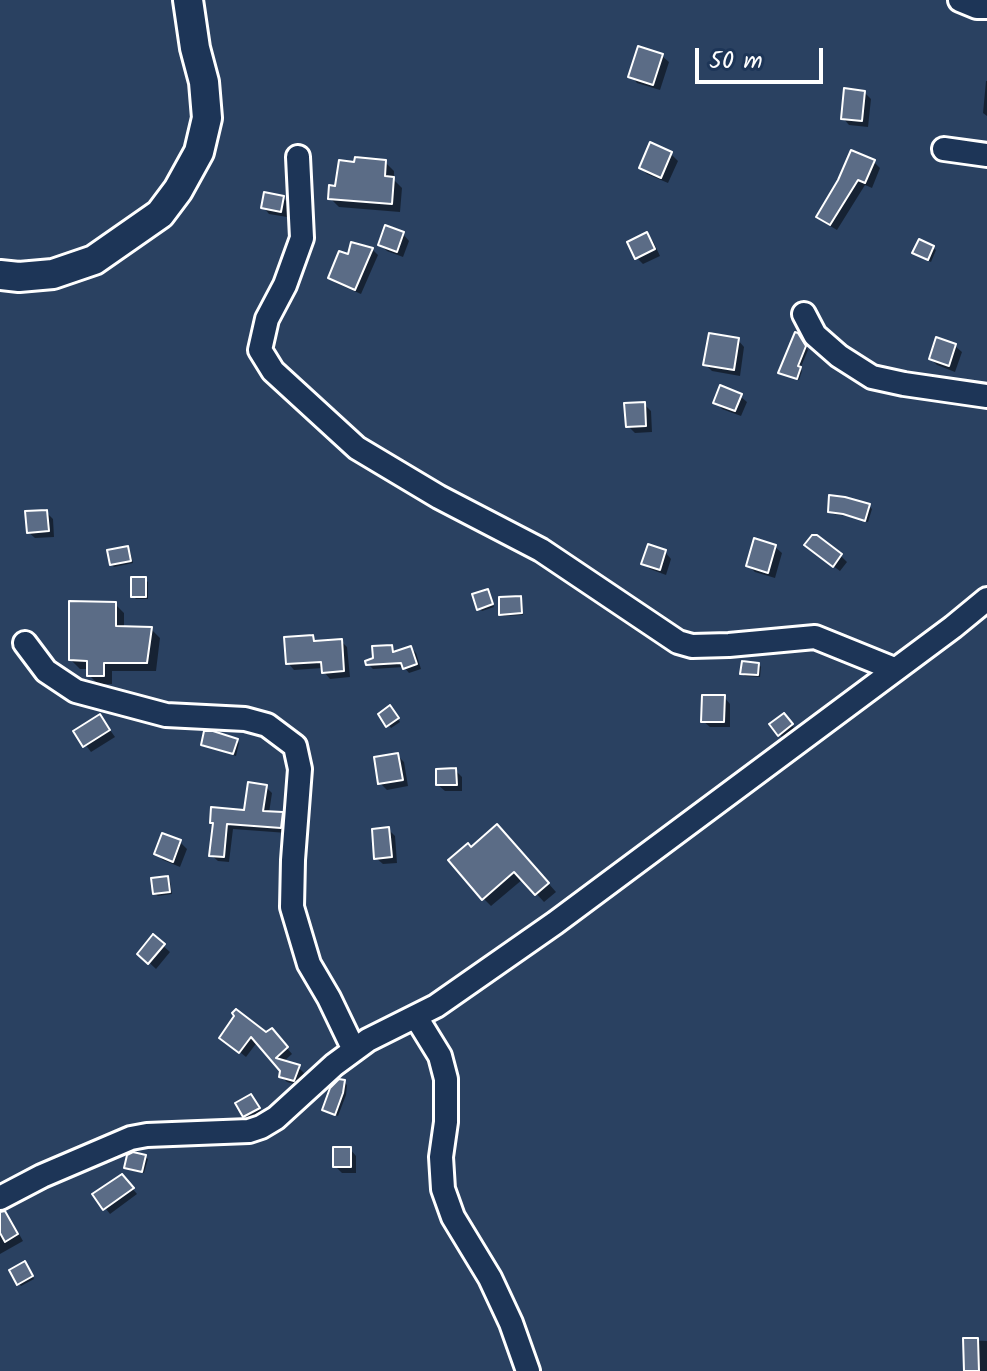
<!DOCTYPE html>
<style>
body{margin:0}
#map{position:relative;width:987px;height:1371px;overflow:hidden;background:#2a4161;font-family:Kalam,sans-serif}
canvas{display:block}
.scale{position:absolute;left:695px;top:48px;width:128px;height:36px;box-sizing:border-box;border:4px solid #fff;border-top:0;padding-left:10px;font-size:24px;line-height:28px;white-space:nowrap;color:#fff;-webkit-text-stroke:6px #1d3557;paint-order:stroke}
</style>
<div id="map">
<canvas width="987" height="1371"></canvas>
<div class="scale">50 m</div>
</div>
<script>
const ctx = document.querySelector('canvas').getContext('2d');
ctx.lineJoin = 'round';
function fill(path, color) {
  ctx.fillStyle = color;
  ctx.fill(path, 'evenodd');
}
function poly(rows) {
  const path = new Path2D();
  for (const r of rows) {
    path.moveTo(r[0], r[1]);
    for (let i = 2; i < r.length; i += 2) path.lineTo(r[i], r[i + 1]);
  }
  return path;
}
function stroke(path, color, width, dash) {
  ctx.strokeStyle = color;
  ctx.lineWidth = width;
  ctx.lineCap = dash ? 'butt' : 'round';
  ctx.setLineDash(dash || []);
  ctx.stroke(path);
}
fill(poly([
 [662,56,669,62,660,90,637,83,631,76],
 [986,81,987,81,987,116,983,113],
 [864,92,871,99,868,127,849,125,843,118],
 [651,145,671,154,678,161,668,183,647,174,641,168],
 [385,162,394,171,394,180,402,188,400,212,339,207,330,198,336,188,356,165],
 [874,162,880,168,872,188,865,185,837,230,825,223,819,216],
 [283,198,290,204,287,217,269,214,263,207],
 [403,234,409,241,403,257,387,251,380,244],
 [646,235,653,241,660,256,643,264,637,258],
 [933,248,936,250,931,262,918,255],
 [372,249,378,255,361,294,336,283,330,278],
 [801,338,808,350,800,369,802,371,799,380,781,373],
 [738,340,744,347,740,376,712,371,706,365],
 [955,346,962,352,955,372,937,365,931,359],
 [740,396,747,402,741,416,722,409,716,402],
 [644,404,651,411,652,432,635,433,628,426],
 [869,506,872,509,868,522,847,516,833,514,830,512],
 [46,512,53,519,54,537,35,538,28,532],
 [775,547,782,553,775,578,755,572,748,565],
 [128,548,130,551,133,563,114,567,111,564],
 [813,551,841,556,847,562,840,571],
 [665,552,671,559,666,575,650,569,644,563],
 [145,579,148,582,148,599,136,599,133,596],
 [487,591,494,607,482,611,479,608],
 [520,598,522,601,523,615,503,616,501,614],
 [115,604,124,613,124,628,151,629,160,638,156,671,112,671,112,684,98,684,89,675,89,669,80,669,71,660],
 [312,637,318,642,341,641,347,647,350,677,330,679,324,672,323,668,294,670,288,663],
 [391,647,397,652,411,648,416,653,421,669,409,673,404,667,373,669,368,664],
 [759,664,761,667,760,677,745,676,742,673],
 [724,697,730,704,730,727,710,727,703,721],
 [393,711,400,722,391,728,381,715],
 [100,716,115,737,91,752,76,732],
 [784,716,794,728,782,737,772,725],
 [237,741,239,743,236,756,206,746,203,744],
 [397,755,404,762,408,786,387,790,380,783],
 [455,770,462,777,462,791,445,791,438,785],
 [266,787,272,793,269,813,282,814,288,820,287,833,233,829,229,862,218,861,211,855,215,824,246,812],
 [388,829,395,836,397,863,383,864,376,858],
 [506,835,556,892,544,902,523,879,491,906,483,898,471,850],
 [180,842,187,849,180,867,163,860,156,854],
 [168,878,170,881,172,894,158,896,155,894],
 [153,937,170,952,156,969,139,953],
 [266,1035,277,1036,292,1054,283,1062,298,1067,304,1073,300,1086,287,1082,281,1076,283,1071,258,1041,246,1057,221,1037],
 [344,1082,347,1085,346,1095,338,1116,324,1109],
 [254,1099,261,1111,248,1119,238,1104],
 [350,1149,356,1156,356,1173,342,1173,335,1166],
 [145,1157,148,1159,144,1173,129,1170,126,1167],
 [127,1182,137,1194,110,1214,95,1195],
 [5,1214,11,1220,23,1241,0,1254,0,1216],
 [28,1266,34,1279,21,1286,19,1284],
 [965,1340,987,1341,987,1371,966,1371]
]), '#0007');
const building = poly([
 [638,46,663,54,653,85,628,77,638,46],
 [844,88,865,91,862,121,841,119,844,88],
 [650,142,672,152,661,178,639,168,650,142],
 [851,150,875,160,865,183,858,180,830,225,816,217,838,180,851,150],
 [355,157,386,160,385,176,394,177,392,204,328,199,329,185,335,186,339,160,354,162,355,157],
 [264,192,284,196,281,212,261,208,264,192],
 [385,225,404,232,397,252,378,245,385,225],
 [647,232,655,249,635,259,627,242,647,232],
 [919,239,934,246,928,260,912,253,919,239],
 [351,242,373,248,355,290,328,278,339,251,348,254,351,242],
 [795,332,798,333,806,346,798,366,801,367,797,379,778,373,795,332],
 [709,333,739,338,734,370,703,365,709,333],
 [936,337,956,344,949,366,929,359,936,337],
 [720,385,742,394,735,411,713,403,720,385],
 [645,402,646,426,626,427,624,403,645,402],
 [829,495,845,497,870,504,865,521,843,514,828,512,829,495],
 [47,510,49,531,27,533,25,511,47,510],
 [812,535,817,535,842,554,833,567,804,545,812,535],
 [754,538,776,545,768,573,746,566,754,538],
 [648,544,666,550,660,570,641,564,648,544],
 [128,546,131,561,110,565,107,550,128,546],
 [131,577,146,577,146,597,131,597,131,577],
 [488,589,493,604,477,610,472,594,488,589],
 [521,596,522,613,499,615,499,597,521,596],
 [69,601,116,602,116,626,152,627,147,663,104,663,104,676,87,676,87,661,69,660,69,601],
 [313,635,314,641,342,639,344,671,322,673,321,662,286,664,284,637,313,635],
 [392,645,393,652,411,646,417,664,403,669,401,663,366,665,365,661,373,658,372,646,392,645],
 [742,661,759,663,758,675,740,674,742,661],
 [702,695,725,695,724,722,701,722,702,695],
 [390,705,399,718,386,727,378,714,390,705],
 [784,713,793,724,778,736,769,724,784,713],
 [100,714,110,730,83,747,73,731,100,714],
 [204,731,213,731,238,739,233,754,201,745,204,731],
 [398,753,403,780,378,784,374,757,398,753],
 [456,768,457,785,436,785,436,769,456,768],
 [248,782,267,785,263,811,283,812,281,828,227,824,224,857,209,856,213,823,210,823,211,807,244,810,248,782],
 [497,824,549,883,535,895,514,872,482,900,448,860,468,843,471,847,497,824],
 [389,827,392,857,374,859,372,829,389,827],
 [162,833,181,840,173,862,154,854,162,833],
 [168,876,170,892,153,894,151,878,168,876],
 [153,934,165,944,148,964,137,954,153,934],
 [236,1009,266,1032,272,1028,288,1047,276,1058,300,1065,294,1081,279,1077,280,1071,251,1037,239,1053,219,1038,234,1016,232,1013,236,1009],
 [339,1079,345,1080,343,1093,335,1115,322,1110,330,1088,339,1079],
 [251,1094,260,1108,243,1117,235,1103,251,1094],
 [333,1147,351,1147,351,1167,333,1167,333,1147],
 [133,1152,146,1155,142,1172,124,1168,127,1155,133,1152],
 [122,1174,134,1188,103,1210,92,1194,122,1174],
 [5,1211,18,1234,5,1242,0,1233,0,1212,5,1211],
 [25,1261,33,1276,17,1285,9,1270,25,1261],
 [963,1338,978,1338,979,1371,964,1371,963,1338]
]);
fill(building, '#5b6c86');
stroke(building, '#fff', 2);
const minor = poly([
 [960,0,977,7,987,7],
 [944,149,987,155],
 [298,157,302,238,285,285,267,319,260,350,273,371,357,448,439,497,541,550,678,642,692,646,729,645,815,637,894,669],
 [804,314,815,335,839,356,872,377,904,384,987,396],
 [25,643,46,671,76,691,166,715,245,719,267,725,295,746,300,769,293,860,292,907,309,964,329,998,354,1050],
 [416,1017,440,1056,446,1079,446,1122,441,1157,443,1189,453,1217,490,1278,511,1323,528,1371],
 [0,1198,42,1176,131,1138,147,1135,249,1131,261,1127,276,1118,334,1065,368,1040,436,1006,555,923,953,627,987,599]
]);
const major = poly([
 [0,275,19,277,53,274,94,260,160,214,178,190,199,152,207,118,204,82,195,48,188,0]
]);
stroke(minor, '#fff', 28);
stroke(major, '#fff', 34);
stroke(minor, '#1d3557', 22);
stroke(major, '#1d3557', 28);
</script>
